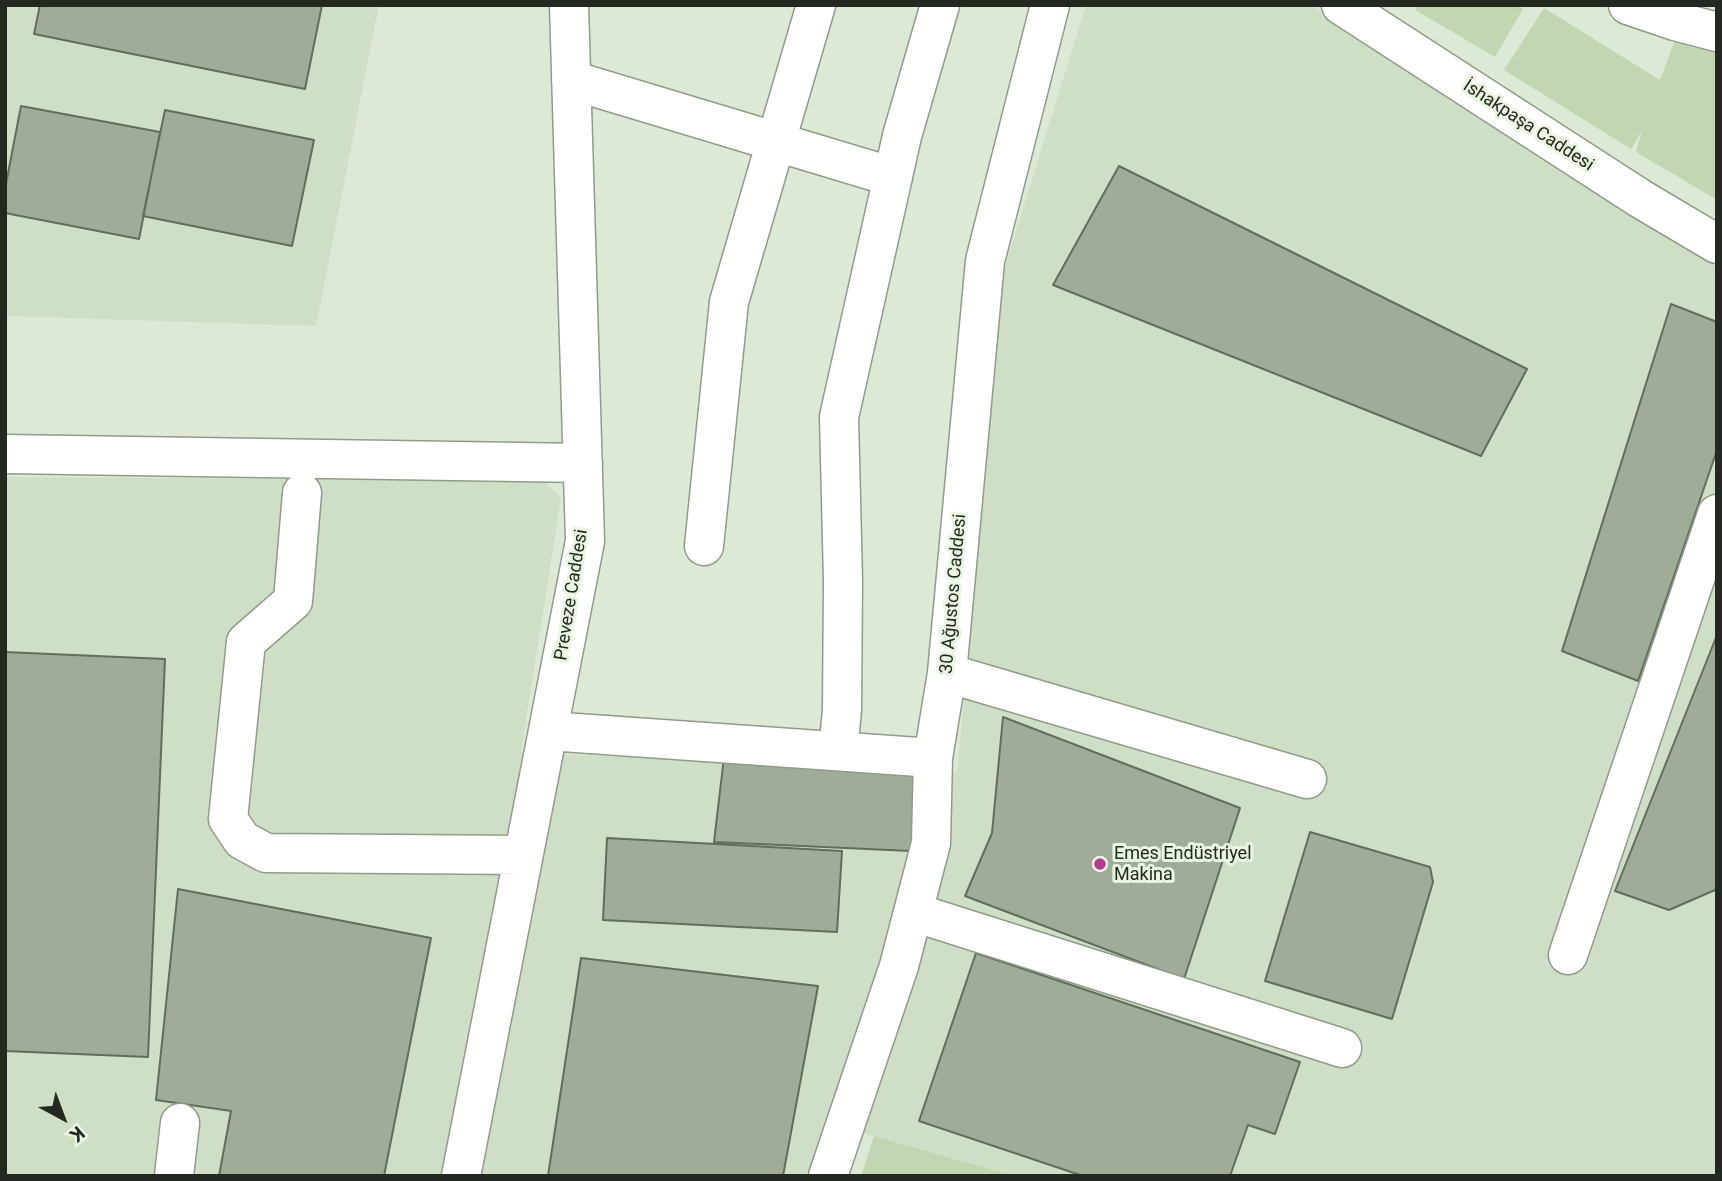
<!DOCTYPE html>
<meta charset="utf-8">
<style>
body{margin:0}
#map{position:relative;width:1722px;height:1181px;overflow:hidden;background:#dde9d5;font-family:Roboto,sans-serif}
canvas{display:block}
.frame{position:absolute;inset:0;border:7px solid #232820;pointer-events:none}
.north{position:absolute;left:28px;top:1083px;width:70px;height:70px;-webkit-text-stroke:5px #eaf6e2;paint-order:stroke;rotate:139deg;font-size:19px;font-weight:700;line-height:28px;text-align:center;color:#232820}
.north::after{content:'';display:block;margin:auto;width:24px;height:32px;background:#232820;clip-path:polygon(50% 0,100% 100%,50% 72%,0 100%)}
</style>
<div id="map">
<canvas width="1722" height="1181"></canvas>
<div class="frame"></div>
<div class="north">K</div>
</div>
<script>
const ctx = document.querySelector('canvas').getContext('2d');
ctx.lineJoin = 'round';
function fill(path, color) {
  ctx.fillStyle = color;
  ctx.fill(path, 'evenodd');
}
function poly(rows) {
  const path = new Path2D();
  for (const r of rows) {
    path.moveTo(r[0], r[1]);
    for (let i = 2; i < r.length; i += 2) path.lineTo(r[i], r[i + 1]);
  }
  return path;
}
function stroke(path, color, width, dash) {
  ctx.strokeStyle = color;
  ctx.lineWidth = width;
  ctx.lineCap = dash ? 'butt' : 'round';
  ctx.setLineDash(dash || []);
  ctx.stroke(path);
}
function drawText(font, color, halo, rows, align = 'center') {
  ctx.font = font + ' Roboto,sans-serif';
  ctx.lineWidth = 6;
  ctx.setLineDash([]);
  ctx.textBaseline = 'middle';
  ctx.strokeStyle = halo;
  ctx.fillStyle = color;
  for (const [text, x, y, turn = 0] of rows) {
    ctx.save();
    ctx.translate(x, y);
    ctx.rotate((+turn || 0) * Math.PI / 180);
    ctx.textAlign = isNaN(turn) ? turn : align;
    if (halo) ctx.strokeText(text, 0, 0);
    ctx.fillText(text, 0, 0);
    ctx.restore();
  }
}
fill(poly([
 [5,5,379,5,316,326,5,316],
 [1086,5,1311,5,1717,256,1717,1176,1014,1176,828,1123,810,1176,5,1176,5,477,544,481,561,498,521,752,957,772,986,467,999,286]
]), '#cfdfc5');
fill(poly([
 [1417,5,1516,5,1523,9,1495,57,1415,10],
 [1544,8,1660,80,1679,29,1717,45,1717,200,1636,152,1642,131,1631,149,1504,70],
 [874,1136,1014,1176,861,1176]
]), '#c2d6b2');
const building = poly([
 [40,5,322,5,305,89,34,34,40,5],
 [21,106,160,132,139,239,5,213,5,189,21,106],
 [165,110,314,140,292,246,143,216,165,110],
 [1119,166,1527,369,1481,456,1053,285,1119,166],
 [1671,304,1717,322,1717,450,1638,681,1562,651,1671,304],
 [1717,635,1717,886,1715,890,1669,910,1615,891,1717,635],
 [5,652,165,659,148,1057,5,1051,5,652],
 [1003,717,1240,808,1184,979,965,896,992,833,1003,717],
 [724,757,910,770,928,795,911,851,714,842,724,757],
 [1310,832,1430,867,1433,882,1392,1019,1265,981,1310,832],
 [607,838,842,851,837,932,603,920,607,838],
 [178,889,431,938,384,1176,219,1176,231,1111,156,1100,178,889],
 [976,953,1300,1062,1275,1134,1248,1125,1230,1176,1083,1176,919,1121,976,953],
 [581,958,818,986,783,1176,548,1176,581,958]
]);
fill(building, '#a0ab98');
stroke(building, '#636d5c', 2);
const minor = poly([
 [1341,5,1641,199,1717,244],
 [1628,5,1675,21,1717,32],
 [571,80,893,177],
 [5,454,583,463],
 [302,493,293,601,246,642,228,819,242,840,266,853,523,855],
 [704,546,729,302,816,5],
 [947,673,1307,779],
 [548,731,933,758],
 [838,751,842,710,843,581,839,417,902,136,940,5],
 [913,912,1342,1048],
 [1568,955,1717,514],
 [174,1176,180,1123],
 [461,1176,585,541,569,5],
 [828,1176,899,966,931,843,933,758,947,673,985,261,1050,5]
]);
stroke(minor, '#919b89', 41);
stroke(minor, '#fff', 38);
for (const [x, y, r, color] of [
 [1100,864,7,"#b43b90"]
]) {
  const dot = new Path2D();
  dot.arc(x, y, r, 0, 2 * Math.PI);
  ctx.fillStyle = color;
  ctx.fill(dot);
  stroke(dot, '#eaf6e2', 2.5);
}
drawText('18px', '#232820', '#eaf6e2', [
 ["İshakpaşa Caddesi",1528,126,33],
 ["30 Ağustos Caddesi",954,594,-85],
 ["Preveze Caddesi",572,595,-81]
]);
drawText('18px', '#232820', '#eaf6e2', [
 ["Emes Endüstriyel",1114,854],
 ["Makina",1114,875]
], 'left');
</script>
